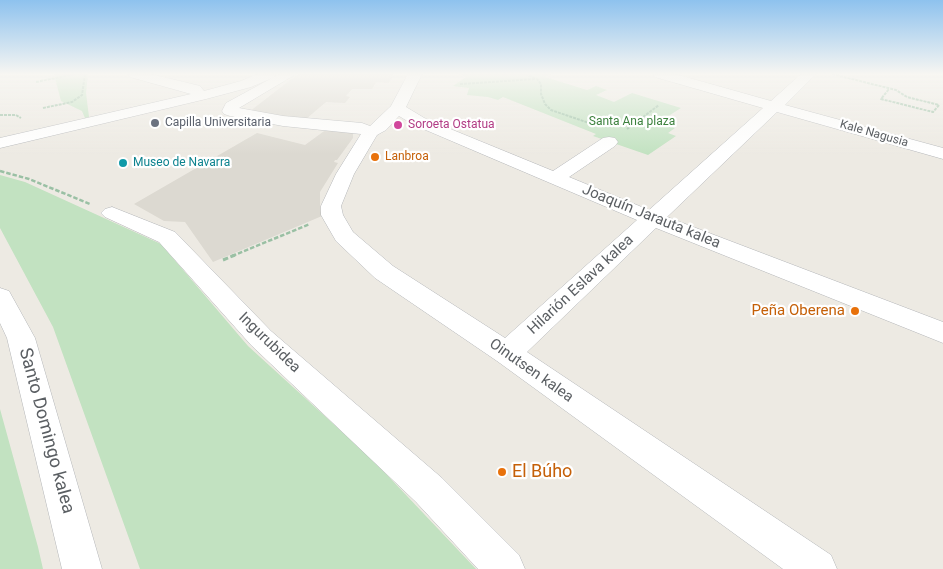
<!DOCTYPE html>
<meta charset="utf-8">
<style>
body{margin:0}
canvas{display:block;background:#edeae3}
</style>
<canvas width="943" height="569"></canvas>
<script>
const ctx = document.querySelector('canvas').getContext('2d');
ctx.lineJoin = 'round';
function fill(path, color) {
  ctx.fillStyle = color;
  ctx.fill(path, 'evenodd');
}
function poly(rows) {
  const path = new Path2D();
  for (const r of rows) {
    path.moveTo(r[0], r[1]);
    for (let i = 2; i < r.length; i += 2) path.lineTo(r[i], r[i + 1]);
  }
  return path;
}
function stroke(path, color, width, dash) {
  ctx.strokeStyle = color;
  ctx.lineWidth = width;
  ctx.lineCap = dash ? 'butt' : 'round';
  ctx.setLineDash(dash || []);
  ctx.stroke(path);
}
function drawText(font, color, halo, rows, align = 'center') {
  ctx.font = font + ' Roboto,sans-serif';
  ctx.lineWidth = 4.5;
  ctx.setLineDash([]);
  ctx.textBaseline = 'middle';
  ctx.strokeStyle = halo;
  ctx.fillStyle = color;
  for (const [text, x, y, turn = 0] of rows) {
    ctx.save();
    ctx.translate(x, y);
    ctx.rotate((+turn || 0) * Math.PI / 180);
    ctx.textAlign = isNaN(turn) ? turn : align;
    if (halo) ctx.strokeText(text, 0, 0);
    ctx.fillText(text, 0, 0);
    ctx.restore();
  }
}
fill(poly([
 [298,74,394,74,389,83,376,82,372,89,352,89,346,96,350,97,345,103,326,102,306,119,249,112],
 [327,129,350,131,353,133,353,138,337,160,335,160,334,162,338,163,320,192,320,210,322,216,213,262,185,222,164,221,134,204,257,133,305,145]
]), '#dcd9d1');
fill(poly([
 [54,74,88,74,86,93,89,117,85,118,82,111,61,101],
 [459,74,551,74,545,77,587,90,596,86,607,90,596,95,614,102,632,93,681,108,659,122,675,128,668,133,676,136,648,155,593,136,596,134,503,97,498,100,488,97,467,95,469,88,453,86,466,77],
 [0,175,25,182,161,244,248,346,373,460,476,569,140,569,53,327,0,228],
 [0,409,38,547,43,569,0,569]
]), '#c2e2c1');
const street = poly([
 [128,74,151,74,200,86,204,91,241,81,258,74,276,74,274,77,279,74,296,74,239,108,283,116,362,123,370,126,391,106,408,74,422,74,406,107,426,119,553,171,603,138,609,137,615,138,618,142,615,146,569,177,649,210,763,108,655,77,653,74,675,74,771,101,801,74,816,74,785,105,943,148,943,159,777,112,667,217,943,322,943,343,656,228,527,352,831,555,837,569,783,569,497,361,375,278,336,241,321,215,321,206,336,174,361,134,283,126,230,116,224,114,222,111,226,103,272,78,251,87,206,99,0,148,0,138,191,94,130,77,128,74],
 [399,116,414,125,637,220,505,338,393,266,353,232,343,215,341,206,354,174,377,135,386,130,399,116],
 [112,207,175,232,271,331,442,478,519,555,525,569,478,569,416,502,251,345,159,242,105,217,101,213,105,209,112,207],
 [0,288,9,291,35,338,102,569,62,569,7,338,0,323,0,288]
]);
stroke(street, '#b4b6b9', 1);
stroke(poly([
 [525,74,537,79,541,84,541,94,545,104,551,110,595,125],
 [832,74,896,90,907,97,939,105,933,112,881,99,889,89],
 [36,82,75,74],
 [460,84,536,79],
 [43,108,72,102,82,95,85,74],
 [0,115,16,115,21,118],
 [627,129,659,105]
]), '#9ac0a4', 2, [3, 1]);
stroke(poly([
 [0,171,29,179,90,204],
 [232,256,310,224]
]), '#9ac0a4', 2.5, [4.5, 2]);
stroke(poly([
 [223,260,235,255]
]), '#9ac0a4', 3, [5.5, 2.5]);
fill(street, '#fff');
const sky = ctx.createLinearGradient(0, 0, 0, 154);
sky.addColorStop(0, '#8ec2ee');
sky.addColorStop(0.48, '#f7f6f2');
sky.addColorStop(1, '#f7f6f200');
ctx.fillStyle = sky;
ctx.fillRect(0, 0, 943, 154);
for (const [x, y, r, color] of [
 [155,123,5,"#6b7280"],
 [398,125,5,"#d1479c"],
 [375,157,5,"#e8710a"],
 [123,163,5,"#0f9aa8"],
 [855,311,5,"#e8710a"],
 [502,472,5,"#e8710a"]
]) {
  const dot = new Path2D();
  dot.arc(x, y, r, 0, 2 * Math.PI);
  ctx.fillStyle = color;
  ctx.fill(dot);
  stroke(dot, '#fff', 2);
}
drawText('12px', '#3c813d', '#fff', [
 ["Santa Ana plaza",632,122]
]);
drawText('12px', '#5b616d', '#fff', [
 ["Capilla Universitaria",165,123]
], 'left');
drawText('12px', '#b23c85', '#fff', [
 ["Soroeta Ostatua",408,125]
], 'left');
drawText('12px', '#5b5f63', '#fff', [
 ["Kale Nagusia",874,134,16]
]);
drawText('12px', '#c56008', '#fff', [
 ["Lanbroa",385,157]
], 'left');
drawText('12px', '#0d838f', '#fff', [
 ["Museo de Navarra",133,163]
], 'left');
drawText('15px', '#5b5f63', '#fff', [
 ["Joaquín Jarauta kalea",651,217,22],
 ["Hilarión Eslava kalea",581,285,-43],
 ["Ingurubidea",269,343,44],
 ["Oinutsen kalea",531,371,35]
]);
drawText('15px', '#c56008', '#fff', [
 ["Peña Oberena",845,311]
], 'right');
drawText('18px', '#5b5f63', '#fff', [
 ["Santo Domingo kalea",46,431,75]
]);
drawText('18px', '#c56008', '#fff', [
 ["El Búho",512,472]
], 'left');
</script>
